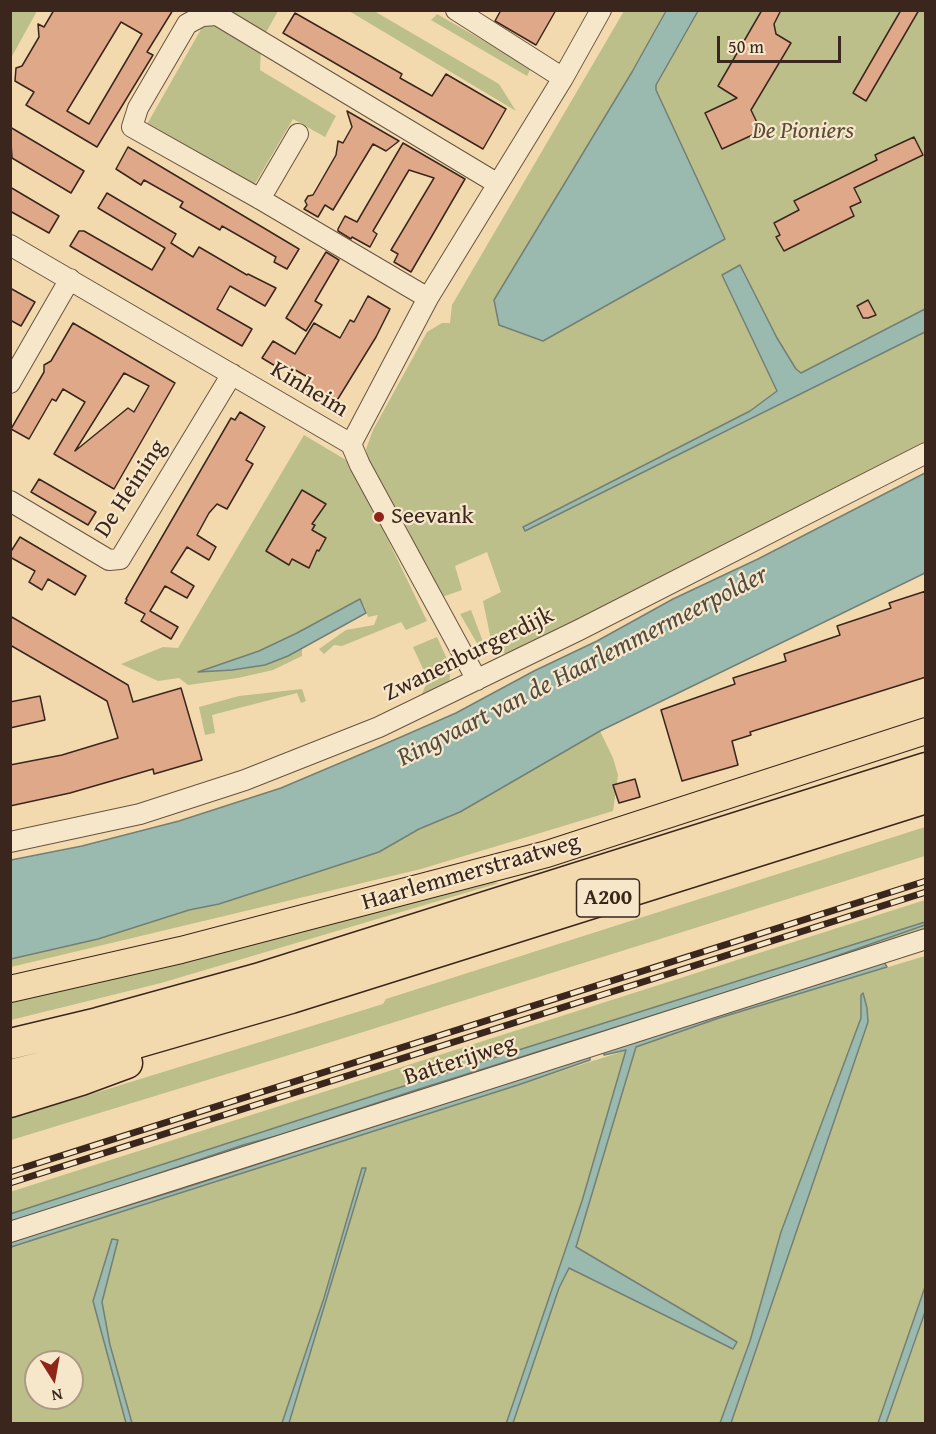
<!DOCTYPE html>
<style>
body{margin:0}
#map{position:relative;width:936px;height:1434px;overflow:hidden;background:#f2daae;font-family:"Gentium Book Plus",serif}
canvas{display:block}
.frame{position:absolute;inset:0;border:12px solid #3a261d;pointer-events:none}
.north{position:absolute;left:24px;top:1350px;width:60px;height:60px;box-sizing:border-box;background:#f7e7ca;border:2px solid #ab9a85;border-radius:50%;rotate:169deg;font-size:16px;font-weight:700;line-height:24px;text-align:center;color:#3a261d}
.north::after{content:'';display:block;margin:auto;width:21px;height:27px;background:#8f2418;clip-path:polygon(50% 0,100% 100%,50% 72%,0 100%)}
.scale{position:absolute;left:717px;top:36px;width:124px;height:27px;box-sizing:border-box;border:3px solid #3a261d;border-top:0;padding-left:8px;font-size:18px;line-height:21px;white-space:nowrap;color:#3a261d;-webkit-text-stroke:4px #f7e7ca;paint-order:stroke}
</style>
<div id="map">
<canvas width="936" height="1434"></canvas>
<div class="frame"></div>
<div class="north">N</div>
<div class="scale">50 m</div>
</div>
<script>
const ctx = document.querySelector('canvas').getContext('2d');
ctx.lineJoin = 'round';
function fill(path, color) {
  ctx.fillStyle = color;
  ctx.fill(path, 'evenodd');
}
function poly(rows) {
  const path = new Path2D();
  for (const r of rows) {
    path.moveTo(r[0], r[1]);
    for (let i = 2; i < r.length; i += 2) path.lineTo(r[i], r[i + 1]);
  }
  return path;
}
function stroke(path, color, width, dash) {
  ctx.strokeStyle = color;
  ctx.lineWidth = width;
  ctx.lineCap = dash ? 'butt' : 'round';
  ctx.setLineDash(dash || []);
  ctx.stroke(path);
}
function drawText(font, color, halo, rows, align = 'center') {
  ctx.font = font + ' "Gentium Book Plus",serif';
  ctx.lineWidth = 4.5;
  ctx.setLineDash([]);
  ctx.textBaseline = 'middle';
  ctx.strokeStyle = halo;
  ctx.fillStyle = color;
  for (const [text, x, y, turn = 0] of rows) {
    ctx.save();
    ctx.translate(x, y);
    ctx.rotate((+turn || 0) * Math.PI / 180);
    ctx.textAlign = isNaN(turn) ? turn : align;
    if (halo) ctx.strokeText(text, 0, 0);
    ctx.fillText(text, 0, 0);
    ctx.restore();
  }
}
fill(poly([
 [11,10,37,11,11,58,10,11],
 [220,11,278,11,264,36],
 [349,11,374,11,499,84,516,111],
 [624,11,666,11,632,72,696,255,708,249,644,91,691,11,925,11,925,318,796,384,735,268,722,276,777,391,750,411,524,526,724,433,925,332,925,441,840,488,511,656,499,651,491,640,483,601,501,592,487,552,455,566,462,590,442,597,369,462,366,449,373,430,427,332,442,323,450,323,452,305],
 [437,14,531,68,527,76,431,20],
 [208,17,261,48,260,70,336,116,325,137,293,119,253,187,146,126],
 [304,435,351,463,427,621,406,630,401,622,342,646,334,645,324,654,319,649,346,630,374,625,378,615,368,617,364,605,259,651,201,671,232,670,265,665,302,649,302,656,273,670,238,678,188,685,179,678,158,681,121,664,163,647,178,648],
 [471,610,485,647,481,650,460,614],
 [437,637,451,668,449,683,421,696,428,680,413,647],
 [302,689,306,701,301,703,297,693,212,715,215,733,205,735,199,707,239,696],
 [600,731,613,758,618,775,613,811,421,869,11,967,10,959,98,939,189,910,219,904,379,852,419,829,460,812],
 [925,827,925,856,312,1048,11,1140,11,1117,82,1097,383,1004,386,999],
 [492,882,499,883,161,983,11,1020,10,1001,204,957],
 [925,900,925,931,11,1228,10,1192],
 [925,956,925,1287,878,1423,731,1423,868,1022,867,1008,861,995,861,1018,781,1232,750,1341,720,1423,513,1424,559,1288,569,1268,733,1348,737,1342,576,1247,636,1047,719,1018],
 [627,1050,582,1201,506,1423,289,1423,362,1168,324,1298,282,1423,132,1423,110,1345,102,1302,118,1241,94,1301,126,1423,11,1424,11,1247],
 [36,1362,72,1362,72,1398,36,1398],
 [925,1312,925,1423,886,1424,917,1337]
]), '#bcbf89');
const water = poly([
 [666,11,698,11,656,85,656,90,725,239,543,341,499,325,494,300,632,72,666,11],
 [740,265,777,338,796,369,801,373,925,309,925,332,525,531,523,527,750,411,777,391,722,275,740,265],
 [925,473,925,573,600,731,460,812,419,829,379,852,219,904,189,910,98,939,11,959,11,860,82,846,179,821,281,788,378,747,456,713,534,671,597,641,673,599,758,559,925,473],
 [360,599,366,613,288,656,265,665,232,670,198,672,259,651,297,633,360,599],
 [925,922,925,925,785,974,416,1090,280,1135,243,1145,11,1223,10,1214,382,1093,925,922],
 [884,962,887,967,719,1018,636,1047,576,1247,737,1342,733,1349,569,1268,559,1288,513,1423,506,1424,582,1201,626,1050,604,1055,605,1050,884,962],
 [863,993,867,1008,868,1022,731,1423,720,1423,750,1341,781,1232,861,1018,861,995,863,993],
 [590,1056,590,1060,518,1085,11,1247,11,1241,175,1191,590,1056],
 [362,1168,366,1168,289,1423,282,1423,324,1298,362,1168],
 [112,1239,118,1240,102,1302,110,1345,132,1423,126,1423,93,1301,112,1239],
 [925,1287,925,1312,886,1423,878,1423,925,1287]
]);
fill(water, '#9bbaaf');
stroke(water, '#747f75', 1.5);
const building = poly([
 [54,10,173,10,147,52,153,55,97,147,26,105,34,92,15,81,16,68,22,66,39,37,38,24,44,27,54,10],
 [121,22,142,34,89,124,67,111,121,22],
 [501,10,556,10,536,45,495,21,501,10],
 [762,10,781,10,774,24,776,34,791,43,751,110,761,131,722,149,705,113,737,98,718,86,762,10],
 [901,10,919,10,866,101,853,93,901,10],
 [295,13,402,74,400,78,432,96,446,74,506,109,483,149,283,33,295,13],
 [347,111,399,141,386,151,373,144,333,210,325,205,318,217,304,209,307,205,305,201,308,196,313,195,336,155,338,141,343,143,352,127,347,111],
 [10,127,84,171,71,193,12,158,10,127],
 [914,137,923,155,854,188,861,202,850,207,854,216,784,251,776,237,780,235,774,223,799,210,794,201,877,160,875,155,914,137],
 [403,143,465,179,411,272,394,262,398,254,391,250,434,178,409,170,373,231,377,234,370,247,352,237,351,239,338,231,338,229,345,216,357,222,403,143],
 [128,147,299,249,287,269,274,262,276,257,250,242,222,226,220,230,180,207,183,202,144,180,141,185,116,169,128,147],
 [10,187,59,216,49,233,10,211,10,187],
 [107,193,176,234,171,243,193,257,199,247,247,275,248,274,276,288,265,306,230,286,217,309,252,329,242,346,70,246,79,231,84,231,152,270,165,248,98,208,107,193],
 [326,252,339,260,315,301,322,305,306,331,286,318,326,252],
 [10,288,35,302,21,326,10,320,10,288],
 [368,296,390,309,376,337,336,402,329,398,325,404,305,392,311,379,285,364,282,370,262,358,273,341,295,354,314,323,340,338,350,320,354,322,368,296],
 [868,300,876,315,868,318,863,318,857,306,868,300],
 [73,323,175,383,114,489,54,454,85,402,63,389,56,401,52,399,29,439,11,429,44,372,44,365,51,361,73,323],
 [124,373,149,386,134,412,128,408,75,451,124,373],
 [240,412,265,427,246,460,253,464,227,509,217,504,209,513,197,535,216,547,209,560,187,547,171,572,194,586,187,598,165,586,150,611,178,627,171,639,141,621,145,614,125,603,127,600,126,599,231,418,235,420,240,412],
 [39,479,96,512,88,525,31,492,39,479],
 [302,490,326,504,312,524,315,525,312,530,326,538,319,551,317,550,309,568,292,559,289,565,266,551,302,490],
 [20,537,86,576,75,595,48,579,42,590,29,582,35,571,10,557,10,553,20,537],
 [926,591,926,677,750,732,751,735,732,741,738,765,682,781,661,710,735,684,733,678,786,661,784,654,840,635,837,626,891,608,889,603,926,591],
 [10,616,128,685,133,702,181,688,202,760,154,774,153,769,70,793,10,806,10,765,62,755,118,738,107,701,10,645,10,616],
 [40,696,45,720,10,728,10,702,40,696],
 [635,779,640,797,619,803,613,785,635,779]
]);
fill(building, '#dfa889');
stroke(building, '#3a261d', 1.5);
const minor = poly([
 [456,10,563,78],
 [260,199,298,134],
 [10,245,351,444,360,465,477,680],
 [428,298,260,199,132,127,138,108,187,24,202,16,217,15,498,184],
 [10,383,70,279],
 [351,444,428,298,563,78,601,10],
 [10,501,109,560,120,559,232,374],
 [10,842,140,814,245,780,379,727,579,630,926,453],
 [10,1232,926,939]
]);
const major = poly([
 [10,989,181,950,547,854,926,731]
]);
const highway = poly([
 [10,1044,98,1023,257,979,926,768],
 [10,1075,115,1049,291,998,926,798],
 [10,1102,81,1080,127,1063]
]);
stroke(minor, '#685341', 22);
stroke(major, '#3a261d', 28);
stroke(highway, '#3a261d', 33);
stroke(minor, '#f7e7ca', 20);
stroke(major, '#f2daae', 26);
stroke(highway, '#f2daae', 30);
const rail = poly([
 [10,1172,926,881],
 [10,1183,926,892]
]);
stroke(rail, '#3a261d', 7);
stroke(rail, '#f7e7ca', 4.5, [14]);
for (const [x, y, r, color] of [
 [379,517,6,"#8f2418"]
]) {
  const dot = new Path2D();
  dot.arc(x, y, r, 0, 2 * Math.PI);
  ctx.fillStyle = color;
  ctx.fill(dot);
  stroke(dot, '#f7e7ca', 2);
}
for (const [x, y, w] of [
 [608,898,63]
]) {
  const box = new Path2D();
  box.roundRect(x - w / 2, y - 19, w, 38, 4.5);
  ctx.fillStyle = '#f7e7ca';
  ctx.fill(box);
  stroke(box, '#3a261d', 1.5);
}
drawText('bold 22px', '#3a261d', null, [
 ["A200",608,898]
]);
drawText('italic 24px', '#5a4c38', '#f7e7ca', [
 ["De Pioniers",803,132]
]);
drawText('24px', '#3a261d', '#f7e7ca', [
 ["Kinheim",309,390,31],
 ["De Heining",131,489,-57],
 ["Zwanenburgerdijk",469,655,-26],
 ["Haarlemmerstraatweg",471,873,-16],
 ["Batterijweg",460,1061,-18]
]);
drawText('24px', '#3a261d', '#f7e7ca', [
 ["Seevank",391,517]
], 'left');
drawText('italic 26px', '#524b42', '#f7e7ca', [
 ["Ringvaart van de Haarlemmermeerpolder",583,667,-27]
]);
</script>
